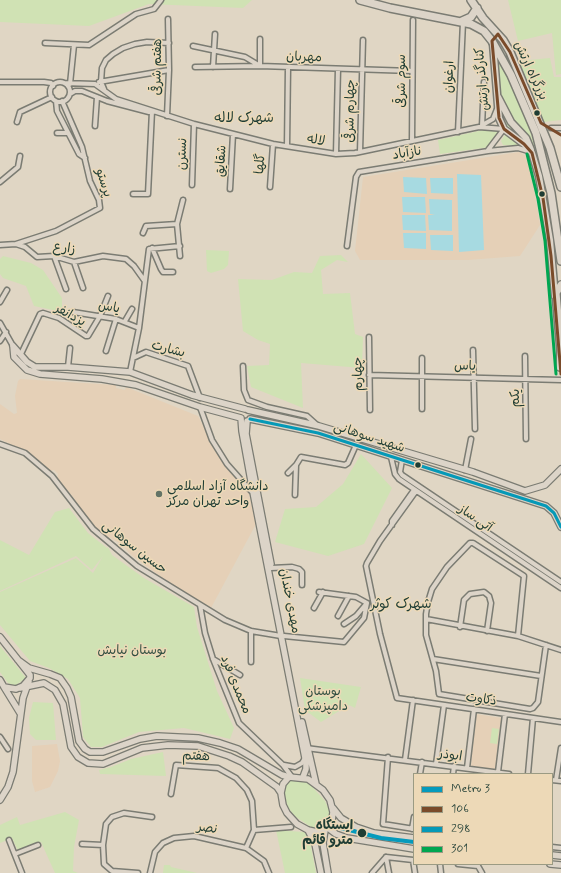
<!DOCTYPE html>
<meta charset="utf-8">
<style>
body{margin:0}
#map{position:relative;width:561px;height:873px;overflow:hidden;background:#e0d6c4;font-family:Mynerve,sans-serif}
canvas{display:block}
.legend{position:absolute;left:413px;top:773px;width:140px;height:92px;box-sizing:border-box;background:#edd9b7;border:1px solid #9b9b83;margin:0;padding:5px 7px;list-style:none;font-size:12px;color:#1f3d34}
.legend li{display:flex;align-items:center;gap:8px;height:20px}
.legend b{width:20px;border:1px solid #9b9b83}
</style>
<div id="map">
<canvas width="561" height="873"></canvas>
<ul class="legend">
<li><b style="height:5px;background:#059abc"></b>Metro 3</li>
<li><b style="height:5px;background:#7a4b2a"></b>106</li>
<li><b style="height:5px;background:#0599b7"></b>298</li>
<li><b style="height:5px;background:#00a651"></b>301</li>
</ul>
</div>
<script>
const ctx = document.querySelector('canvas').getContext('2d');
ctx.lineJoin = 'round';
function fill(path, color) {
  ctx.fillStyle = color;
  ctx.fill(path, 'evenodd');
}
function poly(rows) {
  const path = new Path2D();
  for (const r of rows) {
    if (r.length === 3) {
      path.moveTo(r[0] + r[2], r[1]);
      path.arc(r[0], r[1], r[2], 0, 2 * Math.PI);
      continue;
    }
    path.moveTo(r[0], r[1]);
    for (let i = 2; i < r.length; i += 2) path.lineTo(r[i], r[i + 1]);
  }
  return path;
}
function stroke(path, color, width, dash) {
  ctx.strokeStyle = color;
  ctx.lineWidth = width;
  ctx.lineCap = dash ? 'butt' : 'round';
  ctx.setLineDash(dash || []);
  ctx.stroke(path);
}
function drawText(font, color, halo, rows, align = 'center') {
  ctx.font = font + ' Mynerve,"Playpen Sans Arabic",sans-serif';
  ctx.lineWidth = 3;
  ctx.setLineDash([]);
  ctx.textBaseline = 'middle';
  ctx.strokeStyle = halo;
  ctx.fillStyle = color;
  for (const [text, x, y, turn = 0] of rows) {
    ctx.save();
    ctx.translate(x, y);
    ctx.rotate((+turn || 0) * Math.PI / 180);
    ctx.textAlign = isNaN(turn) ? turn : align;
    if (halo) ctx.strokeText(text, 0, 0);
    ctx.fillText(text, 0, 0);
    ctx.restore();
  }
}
fill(poly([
 [519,152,529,158,540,225,520,256,468,260,360,260,355,251,363,177],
 [20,379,116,385,116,388,125,390,126,387,198,416,225,467,248,490,256,524,211,608,175,587,131,555,121,544,100,532,80,511,74,498,57,479,58,474,54,470,50,471,22,450,0,439,0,404,14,414,17,413,15,396,18,381],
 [476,714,502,718,496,770,471,766],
 [57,744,60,761,58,771,50,787,35,792,32,781,32,746]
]), '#e5d0b7');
fill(poly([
 [0,0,252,0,243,8,149,4,89,26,0,22],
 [508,0,561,0,561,74,556,75,552,33,518,41],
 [496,56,521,102,538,157,536,158,530,140,514,121,502,100],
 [550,58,554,77,561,77,561,120,544,122,519,61],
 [500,108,513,129,527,144,505,125,501,118],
 [483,130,500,131,490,147,440,154,438,140],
 [506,133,521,146,503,145,501,141],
 [206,250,229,251,228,265,224,269,211,273,207,271],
 [341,255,348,262,337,260,321,270,323,294,350,293,355,334,363,337,362,368,301,363,303,408,251,387,247,366,269,365,270,344,258,340,243,331,238,279,272,280,294,272,312,273,320,256],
 [3,256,31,263,43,270,62,298,62,312,34,306,26,286,3,278,0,274,0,259],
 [361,454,392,488,364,544,328,556,275,542,285,509,316,507,343,484],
 [69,508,88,533,107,548,108,547,112,555,144,578,194,607,197,627,217,691,234,728,230,739,184,728,139,732,102,747,91,747,83,737,80,698,68,679,49,668,30,661,0,625,0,592,76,558,93,573,103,556,92,570,76,556,0,591,0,540,29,555,55,512],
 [0,646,26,678,16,685,12,685,8,683,0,672],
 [300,678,361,687,355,708,349,705,321,722,305,710],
 [33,702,53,703,56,740,36,740,30,734,29,718],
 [492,728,499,729,497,744,490,743],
 [163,752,166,776,100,774,99,770,111,767,131,759],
 [292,779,308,782,325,801,330,812,330,819,326,826,319,829,311,827,296,817,289,809,283,794,285,785],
 [65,812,79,820,74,847,73,871,78,873,55,873,41,842,18,851,12,838,0,843,0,825,17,817,20,825],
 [276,830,304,832,309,837,316,873,285,873],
 [164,865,170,865,171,867,197,873,163,873]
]), '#d0e2b4');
fill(poly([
 [457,174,481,175,484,250,459,252],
 [403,177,426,178,427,194,404,192],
 [430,178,453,178,453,194,431,193],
 [402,197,425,197,426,213,403,212],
 [429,199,452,200,452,231,429,230,428,215,435,215,430,214],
 [402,215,425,215,426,231,403,230],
 [403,233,426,233,426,249,404,248],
 [430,235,453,235,453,251,431,250]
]), '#a7dae1');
const street = poly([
 [260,39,260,66],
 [45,43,89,45,136,14,154,9,161,0],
 [193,46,245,57,260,66],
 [195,67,260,66,412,71],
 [213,67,215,34],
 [0,82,44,82,51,83,53,86],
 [99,82,169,70],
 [60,92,10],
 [64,83,95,84,116,99,194,124,273,144,336,154,355,153,479,127,493,119,497,109],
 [70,84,74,45],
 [104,89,101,82,102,68,106,60,113,54,123,48,135,44,147,42,169,43],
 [70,94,75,91,82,91,107,101,149,112,152,111],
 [56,101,57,111,79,154,85,158],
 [167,116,169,70,168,19],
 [17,122,20,112,52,97],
 [95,126,97,97],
 [482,126,484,82],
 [479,127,504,129],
 [551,128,561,128],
 [458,132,463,22],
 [57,133,68,133],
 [412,141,413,20],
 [287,146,288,68],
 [488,150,504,129],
 [360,152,363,40],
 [336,154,338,69],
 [0,182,18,167,20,156],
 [192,185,194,124],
 [270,187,273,144],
 [230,189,233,134],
 [133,194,148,194,152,111],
 [143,233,146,226,177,224],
 [16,244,56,231,100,208,99,200,90,181,82,147,62,101],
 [0,245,16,244,25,247,37,257,54,256,74,262,103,256,126,259,134,266,144,280],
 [347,246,356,177,359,172,488,151,518,148,528,151],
 [152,248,161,269,163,272,173,272],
 [54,256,66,289],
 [180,256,177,224,183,200],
 [74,262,83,288],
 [0,302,7,290],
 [73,312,116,319,139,328],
 [125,321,132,309],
 [0,323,13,346],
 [369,337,370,410],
 [0,341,6,332],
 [473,350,475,429],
 [106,351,116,319],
 [21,354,40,314,43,313,59,318,86,336,88,336,100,316,108,296],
 [525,356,526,439],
 [133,358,146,352,188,366,200,398],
 [422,358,422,409],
 [243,366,244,390,248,400,267,407,307,416,317,425],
 [68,367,70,348],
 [130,372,139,328,149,249,180,246],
 [369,375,561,380],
 [200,407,212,440,227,464,251,491],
 [0,444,25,453,52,476,93,529,137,566,225,620,251,631,281,636],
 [391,457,395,474,399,479,561,588],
 [402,460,400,472,402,475,561,582],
 [465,470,471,439],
 [288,473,296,465],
 [416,491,380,541,367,563,366,566,380,634,397,698,561,722],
 [295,495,296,465,301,457,345,465,348,463,356,445],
 [392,525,392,521,414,490],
 [271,568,292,567,299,569,302,572,302,585],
 [319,592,356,597,367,603],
 [200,605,205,633,213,659,239,723,283,765,292,777],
 [314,608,323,592],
 [338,616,349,596],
 [426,619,518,636,561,650],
 [344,624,356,616,367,603],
 [460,627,464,600,470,594,484,592,489,596,491,603,487,631],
 [251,631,251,662],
 [284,636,344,642,364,618,367,603],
 [518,636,524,576,473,543,470,543,447,567,432,589,428,602,426,614,426,635,436,671,439,694,530,709,533,708,538,702,546,645],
 [213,659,240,675],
 [433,659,541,676],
 [0,737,8,749],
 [306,748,509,774],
 [388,757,383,824,414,829],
 [405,760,413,700],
 [436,764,444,705],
 [284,765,295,767,302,763,305,758],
 [467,768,474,709],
 [498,772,505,714],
 [420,774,422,762],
 [453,774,454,766],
 [528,774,533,718],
 [552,780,561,781],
 [556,780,561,748],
 [171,794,176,765,218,768,236,778,247,790,252,801,254,830,246,848],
 [412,829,414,817],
 [254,830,291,827],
 [9,840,22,873],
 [82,844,103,845,104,864,112,871,138,873],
 [103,845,106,824,112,817,124,813,152,817],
 [552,847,561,848],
 [15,854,38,845],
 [386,857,413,860,415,873],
 [386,857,389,873],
 [440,864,441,873],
 [458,864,478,866,482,873],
 [150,873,155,852,163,843,174,838,194,836,246,848,264,861,269,873],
 [372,873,386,857]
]);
const secondary = poly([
 [13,346,14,357,27,370,40,374,102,379,136,385,200,407,241,418,242,431,253,492,306,763,306,769,303,777],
 [13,346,27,362,35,367,68,367,130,372,192,395,245,409],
 [248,410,319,426,473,472,525,491,545,485,561,469],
 [250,419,318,433,546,506,554,513,561,527],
 [247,421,246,434,271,564],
 [0,637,30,675,30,678,23,686,16,689,4,687,0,680],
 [18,660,29,668,50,674,60,678,67,688,71,697,79,741,85,749,90,752,103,752,140,739,157,736,198,738,220,743,238,749,282,775,289,777],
 [4,687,20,713],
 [20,688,44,683,55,690,63,704,71,747,78,757,88,763,103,764,142,748,168,745,198,746,229,756,242,762,277,787,281,793],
 [302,722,316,784],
 [289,777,308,779,323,790,330,800,333,812,332,821,328,828,317,832,308,830,297,824,287,813,283,805,281,793,283,784,289,777],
 [0,800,8,787,13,772,23,698,29,681],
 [333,808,341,818,356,827,374,833,414,838],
 [328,828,336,834,347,838,414,849],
 [308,830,315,844,321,873],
 [325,830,323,843,328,873],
 [552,855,561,856],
 [550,864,561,865]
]);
const primary = poly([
 [493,44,499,118,504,129,524,144,532,153,539,176,550,240,555,296],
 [498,97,511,122,526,138,531,150]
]);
const highway = poly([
 [360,0,390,8,471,24,484,31,492,41,511,75,536,133,551,193,561,261],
 [471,0,483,18,503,40,510,52,550,148,561,187],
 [462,21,471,17,477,8],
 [560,367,561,351,556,293,561,285]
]);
stroke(street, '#7b7c73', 7);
stroke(secondary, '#7b7c73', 8);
stroke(primary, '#7b7c73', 9);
stroke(highway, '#7b7c73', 10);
stroke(street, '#dcd4c8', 4);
stroke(secondary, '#dcd4c8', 5.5);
stroke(primary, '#dcd4c8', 6);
stroke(highway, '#dcd4c8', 7);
stroke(poly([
 [561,135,541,123,510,52,498,34,492,41,499,118,504,129,524,144,532,153,543,198,551,256,561,374]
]), '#7a4b2a', 3);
stroke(poly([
 [250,419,318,433,546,506,554,513,561,527]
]), '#0599b7', 3);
stroke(poly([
 [527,154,538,199,545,241,556,374]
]), '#00a651', 3);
stroke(poly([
 [341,828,381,838,414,842]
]), '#059abc', 4);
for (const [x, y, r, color] of [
 [537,113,3.5,"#1f3d34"],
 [542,194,3.5,"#1f3d34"],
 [418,465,3.5,"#1f3d34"],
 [159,494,4,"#637366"],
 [362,833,5,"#1f3d34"]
]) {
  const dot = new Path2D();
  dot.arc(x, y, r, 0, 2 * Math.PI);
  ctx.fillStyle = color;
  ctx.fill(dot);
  stroke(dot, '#edd9b7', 1.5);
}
drawText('13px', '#1f3d34', '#edd9b7', [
 ["مهربان",304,58,2],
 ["هفتم شرقی",158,67,-89],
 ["بزرگراه ارتش",530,71,65],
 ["ارغوان",450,77,-88],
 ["کنارگذر ارتش",483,79,-95],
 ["سوم شرقی",402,81,-90],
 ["چهارم شرقی",351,111,-89],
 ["لاله",316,141,9],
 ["نسترن",183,154,-88],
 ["نازآباد",407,154,-9],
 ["شقایق",222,161,-87],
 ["گلها",261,164,-85],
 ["پرستو",103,183,72],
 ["زارع",64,249,7],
 ["یاس",109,308,10],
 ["یزدانفر",70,316,29],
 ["بشارت",168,350,15],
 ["یاس",465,367,1],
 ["چهارم",359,374,-91],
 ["یکم",516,398,-90],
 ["شهید سوهانی",369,438,18],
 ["آتی ساز",475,519,34],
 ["حسین سوهانی",134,548,38],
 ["مهدی خندان",289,601,79],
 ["محمدی فرد",235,685,68],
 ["ذکاوت",481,700,8],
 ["ابوذر",450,756,8],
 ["هفتم",196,757,2],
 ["نصر",207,829,8]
]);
drawText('13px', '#1f3d34', '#edd9b7', [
 ["دانشگاه آزاد اسلامی",167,487],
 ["واحد تهران مرکز",167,502]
], 'left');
drawText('13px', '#2f4e40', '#edd9b7', [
 ["بوستان نیایش",132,651],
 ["بوستان",323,692],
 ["دامپزشکی",323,707]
]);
drawText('bold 13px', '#1f3d34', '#edd9b7', [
 ["ایستگاه",353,826],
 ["مترو قائم",353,841]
], 'right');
drawText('14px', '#1f3d34', '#edd9b7', [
 ["شهرک لاله",244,119],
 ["شهرک کوثر",401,605]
]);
</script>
